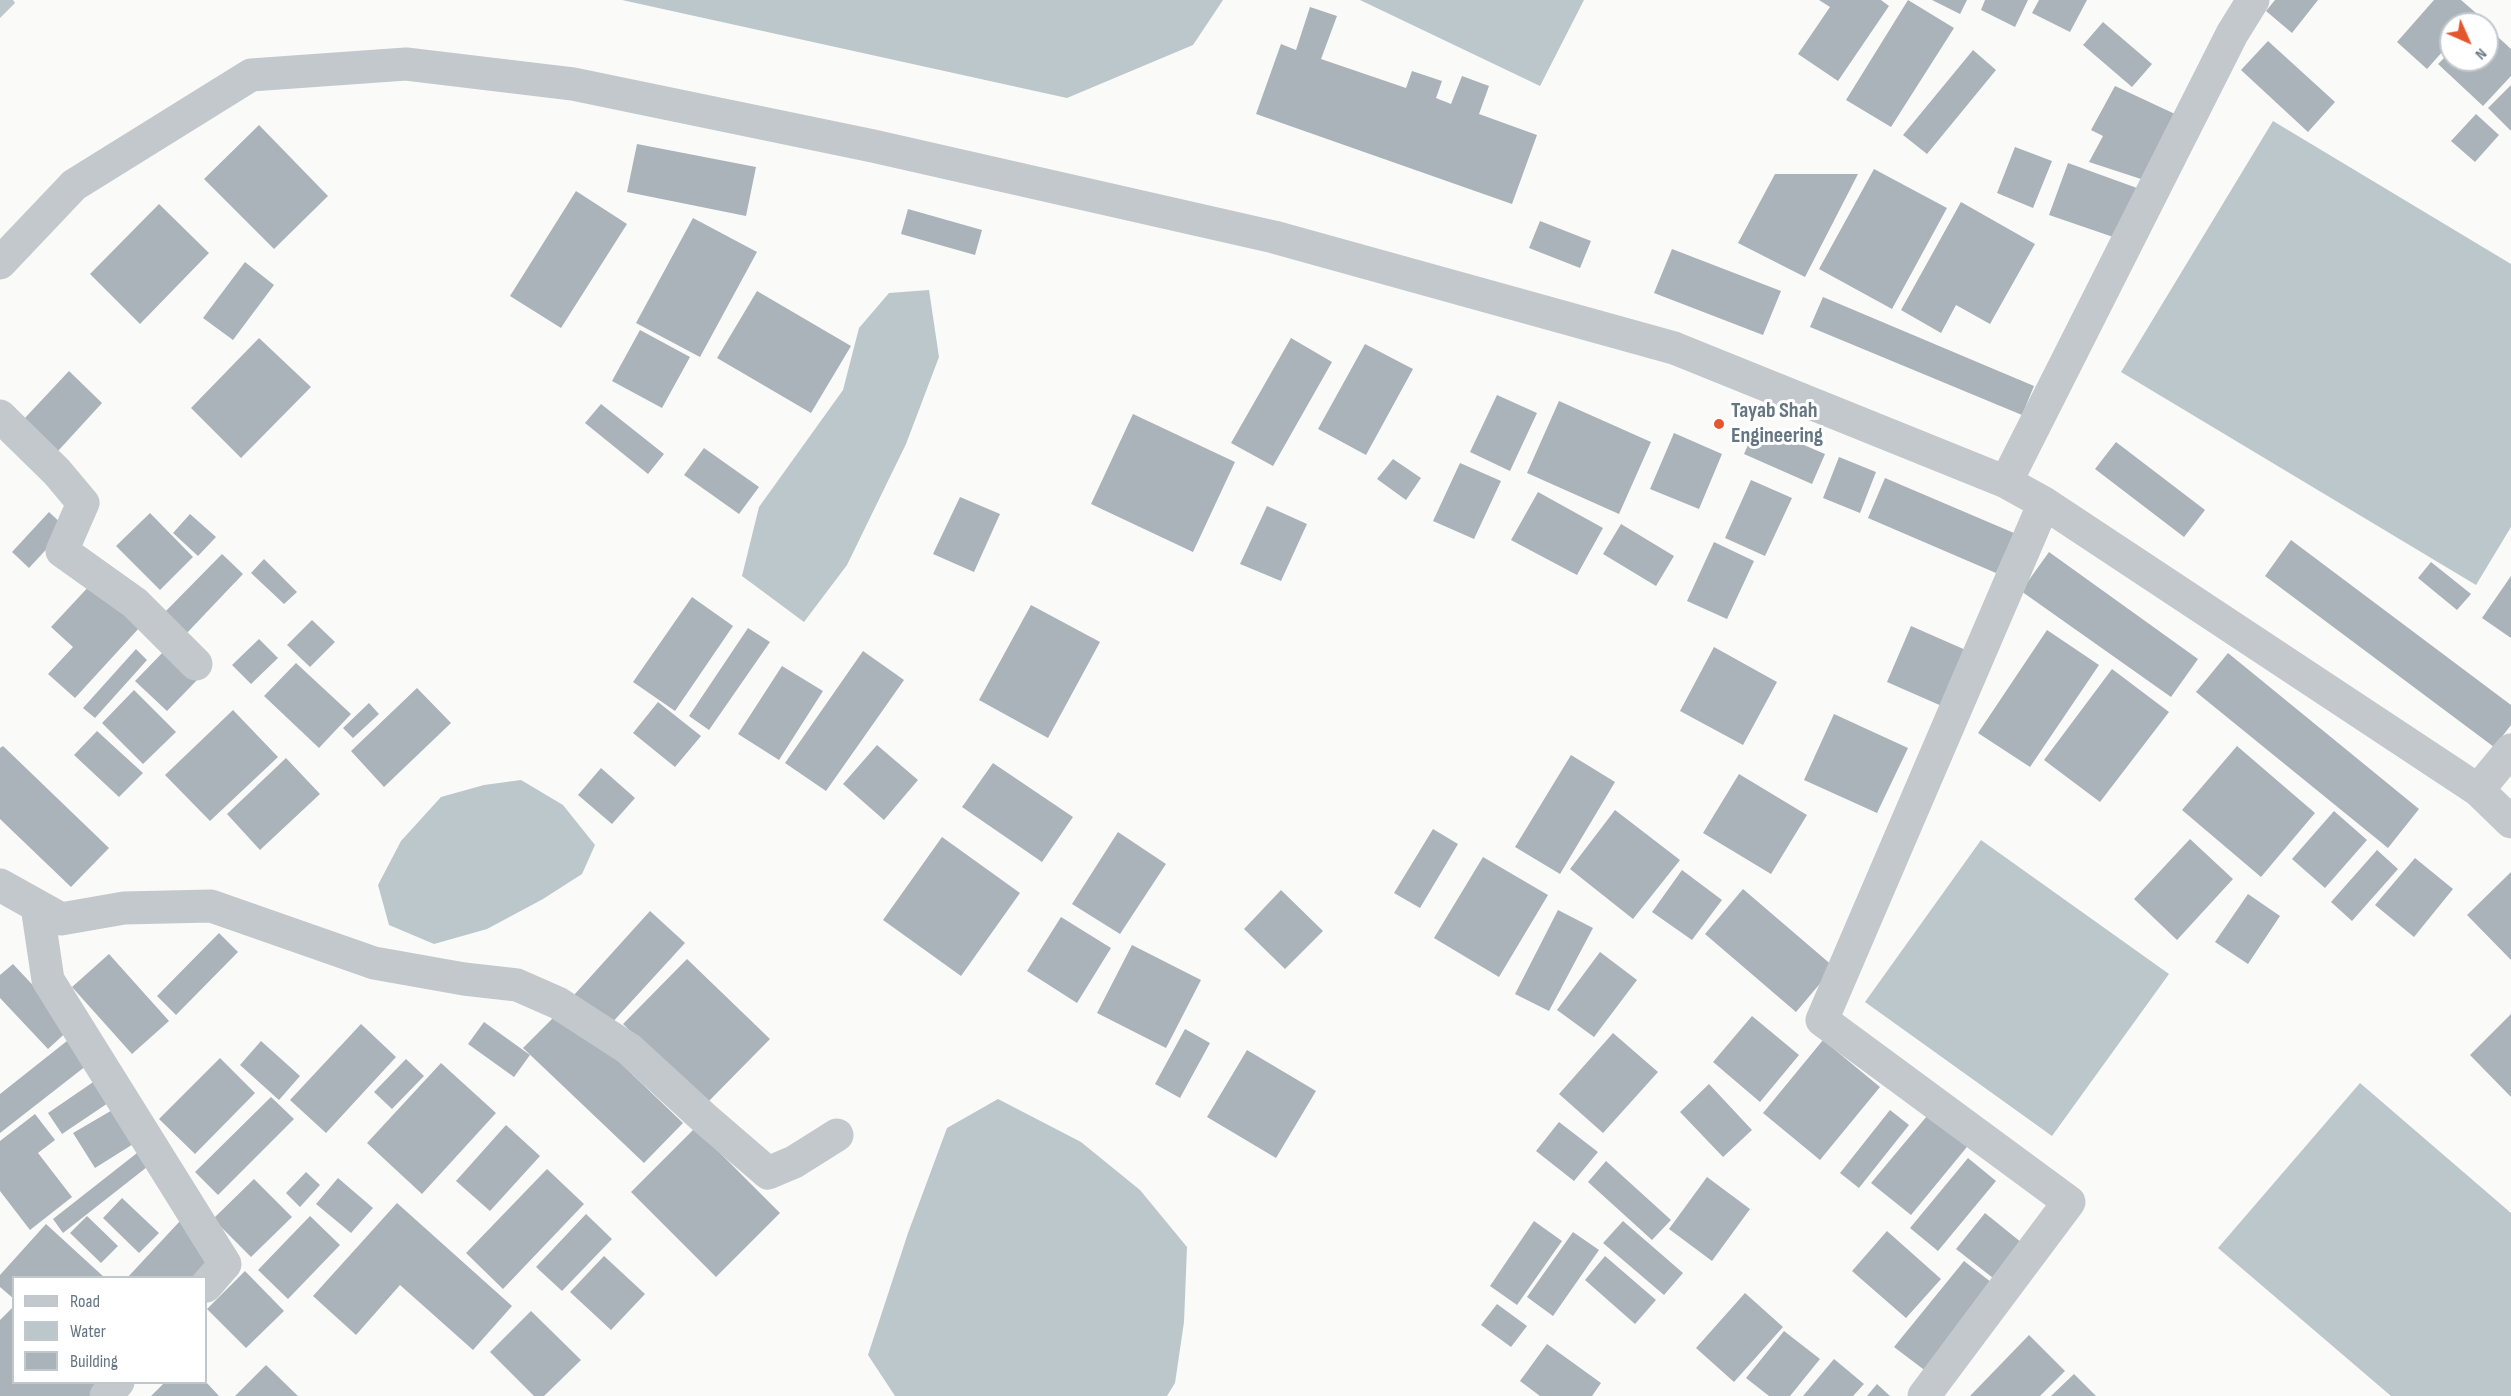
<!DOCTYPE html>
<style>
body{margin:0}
#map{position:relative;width:2511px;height:1396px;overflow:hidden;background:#fafaf8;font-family:"Sofia Sans Condensed",sans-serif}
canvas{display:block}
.legend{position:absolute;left:12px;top:1276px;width:195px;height:108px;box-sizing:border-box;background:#fff;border:2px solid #c1c8cd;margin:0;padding:8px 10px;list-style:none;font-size:18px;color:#657683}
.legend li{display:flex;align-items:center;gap:12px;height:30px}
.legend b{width:30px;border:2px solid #c1c8cd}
.north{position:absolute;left:2439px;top:12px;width:60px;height:60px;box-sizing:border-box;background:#fff;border:2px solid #c1c8cd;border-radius:50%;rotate:135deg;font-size:16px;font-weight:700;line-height:24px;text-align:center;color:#657683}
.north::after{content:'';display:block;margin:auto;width:21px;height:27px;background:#e4572e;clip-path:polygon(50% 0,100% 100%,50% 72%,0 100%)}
</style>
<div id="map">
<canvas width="2511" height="1396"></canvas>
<ul class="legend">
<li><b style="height:8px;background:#c3c8cc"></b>Road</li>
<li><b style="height:16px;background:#bbc7cb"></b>Water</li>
<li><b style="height:16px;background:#aab3b9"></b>Building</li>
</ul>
<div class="north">N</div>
</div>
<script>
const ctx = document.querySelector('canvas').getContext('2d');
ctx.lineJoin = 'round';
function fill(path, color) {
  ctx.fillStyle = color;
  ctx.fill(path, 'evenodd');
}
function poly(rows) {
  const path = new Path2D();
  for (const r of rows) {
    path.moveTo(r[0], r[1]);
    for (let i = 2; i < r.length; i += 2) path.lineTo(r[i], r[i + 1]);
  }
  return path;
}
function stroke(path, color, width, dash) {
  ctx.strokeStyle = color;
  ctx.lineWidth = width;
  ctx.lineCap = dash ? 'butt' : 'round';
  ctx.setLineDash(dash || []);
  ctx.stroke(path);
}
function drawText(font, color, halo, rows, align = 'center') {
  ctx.font = font + ' "Sofia Sans Condensed",sans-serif';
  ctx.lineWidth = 6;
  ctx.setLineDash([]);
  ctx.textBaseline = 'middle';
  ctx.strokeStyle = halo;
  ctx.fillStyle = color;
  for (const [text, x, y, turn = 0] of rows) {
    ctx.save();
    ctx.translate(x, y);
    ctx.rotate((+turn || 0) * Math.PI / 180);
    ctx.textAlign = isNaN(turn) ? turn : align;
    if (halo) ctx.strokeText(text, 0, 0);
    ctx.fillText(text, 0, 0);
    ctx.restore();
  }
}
fill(poly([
 [0,0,13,0,15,3,0,18],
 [622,0,1223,0,1193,45,1067,98],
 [1360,0,1584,0,1540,86],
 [2273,121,2511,264,2511,527,2476,585,2121,372],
 [929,290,939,357,906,444,847,565,804,622,742,576,759,507,843,390,859,328,889,293],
 [521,780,563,805,595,845,582,874,543,899,487,929,434,944,389,925,378,885,401,841,441,797,484,785],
 [1981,840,2169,974,2052,1136,1865,1002],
 [2360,1083,2511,1213,2511,1396,2391,1396,2218,1248],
 [998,1099,1081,1142,1140,1190,1187,1247,1184,1322,1175,1383,1167,1396,895,1396,868,1355,908,1233,947,1128]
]), '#bbc7cb');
fill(poly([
 [1819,0,1881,0,1889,6,1838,81,1798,54,1830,7],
 [1908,0,1954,28,1891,127,1846,100],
 [1932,0,1967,0,1960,14],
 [1985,0,2028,0,2015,27,1981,10],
 [2039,0,2087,0,2070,32,2032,13],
 [2275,0,2318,0,2292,33,2266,11],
 [2434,0,2461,0,2476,13,2467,24,2451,24,2451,42,2427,69,2397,42],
 [1310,7,1337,16,1321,59,1406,88,1412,71,1442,81,1436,98,1451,104,1462,76,1489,86,1479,114,1537,135,1512,204,1256,114,1281,44,1296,50],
 [2103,22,2152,64,2132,87,2083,45],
 [2487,27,2511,49,2511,76,2483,106,2438,64,2451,51,2451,60,2487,60],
 [2268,41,2335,102,2308,132,2241,70],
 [1973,50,1996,70,1927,154,1903,135],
 [2511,85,2511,131,2488,108],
 [2115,86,2175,114,2144,180,2089,162,2103,136,2091,130],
 [2476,114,2499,135,2475,162,2451,141],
 [259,125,328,196,274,249,204,179],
 [637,144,756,167,746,216,627,192],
 [2015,147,2052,161,2033,208,1997,193],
 [2068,163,2137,188,2119,239,2049,215],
 [1874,169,1947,208,1892,309,1819,269],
 [1775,174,1858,174,1805,277,1738,243],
 [576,191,627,224,561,328,510,296],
 [1961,202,2035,244,1990,324,1956,305,1941,333,1901,310],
 [159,204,209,253,140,324,90,274],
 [908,209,982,230,975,255,901,234],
 [693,218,757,252,700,357,636,323],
 [1540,221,1591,241,1580,268,1529,248],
 [1672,249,1781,291,1763,335,1654,293],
 [245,262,274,285,233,340,203,318],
 [757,291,851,346,811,413,717,358],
 [1823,297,2034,386,2022,415,1810,327],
 [640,330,690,357,662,408,612,381],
 [259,338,311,387,241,458,191,408],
 [1291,338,1332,362,1273,466,1231,443],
 [1365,344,1413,369,1366,455,1318,429],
 [69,371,102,403,58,451,24,419],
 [1497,395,1537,413,1510,471,1470,452],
 [1559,401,1651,442,1619,514,1527,473],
 [601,404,664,454,648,474,585,423],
 [1133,414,1235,462,1193,552,1091,504],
 [1757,425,1825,454,1812,484,1744,454],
 [1674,433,1722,454,1699,509,1650,489],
 [2116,442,2205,510,2184,537,2095,469],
 [704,448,759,487,739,514,684,475],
 [1839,457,1876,472,1860,513,1823,498],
 [1393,459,1421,478,1406,500,1377,479],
 [1460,463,1501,481,1474,539,1433,521],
 [1885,478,2014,533,1996,573,1868,518],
 [1751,480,1792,498,1765,556,1725,538],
 [1538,492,1603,528,1577,575,1511,540],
 [960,497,1000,514,974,572,933,554],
 [1267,506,1307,524,1281,581,1240,564],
 [49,512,66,528,29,568,12,552],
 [150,513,193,557,160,590,116,546],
 [190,514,216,537,198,556,173,533],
 [1621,524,1674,556,1656,586,1603,554],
 [2291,540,2511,705,2511,725,2494,747,2265,576],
 [1714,542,1754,561,1727,619,1687,601],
 [2049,552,2198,659,2171,697,2021,591],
 [222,554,243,574,185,635,163,614],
 [264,559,297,592,284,604,251,573],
 [2431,562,2471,594,2457,610,2418,578],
 [2511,576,2511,638,2482,618],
 [92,583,140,627,75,698,48,674,73,647,51,627],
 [692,597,733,626,675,711,633,682],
 [1031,605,1100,642,1048,738,979,700],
 [312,620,335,642,310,667,287,645],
 [1911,626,1968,651,1944,707,1887,682],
 [748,628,770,642,709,730,689,716],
 [2047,630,2099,665,2030,767,1978,733],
 [259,639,278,658,251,684,232,665],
 [1714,647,1777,682,1743,745,1680,711],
 [167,648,198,679,167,711,135,681],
 [136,649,147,660,95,718,83,708],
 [863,651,904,680,826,791,785,763],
 [2228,653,2419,809,2388,848,2196,692],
 [296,663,351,714,319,748,264,696],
 [782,666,823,691,779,760,738,734],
 [2112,669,2169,712,2100,802,2044,760],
 [417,688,451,723,384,787,351,751],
 [134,690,176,732,143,764,102,723],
 [658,702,701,736,675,767,633,733],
 [369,703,379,714,353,738,343,728],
 [233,710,278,757,210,821,165,775],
 [1834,714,1908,748,1877,813,1804,780],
 [97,731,143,773,119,797,74,755],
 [877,745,918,780,884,820,843,784],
 [3,746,109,848,71,887,0,819,0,748],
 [2237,746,2315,813,2261,877,2182,810],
 [1571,755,1615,782,1560,874,1515,847],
 [286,758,320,794,260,850,227,814],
 [993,763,1073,817,1042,862,962,807],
 [601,768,635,798,612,824,578,795],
 [1739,774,1807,815,1771,874,1703,833],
 [1615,810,1680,860,1633,919,1570,869],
 [2334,811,2367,840,2325,888,2292,859],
 [1433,829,1458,844,1420,908,1394,893],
 [1118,832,1166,864,1120,934,1072,904],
 [942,837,1020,893,961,976,883,920],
 [2190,839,2233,879,2177,940,2134,899],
 [2377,850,2398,869,2352,921,2331,902],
 [1483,857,1548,895,1499,977,1434,938],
 [2415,858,2453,889,2414,937,2375,905],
 [1682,870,1722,900,1692,940,1652,912],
 [2511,872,2511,960,2467,915],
 [1743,889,1834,967,1796,1012,1705,934],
 [1281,890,1323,931,1285,969,1244,929],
 [2248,894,2280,916,2248,964,2215,942],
 [1558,910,1593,928,1549,1011,1515,994],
 [650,911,685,943,609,1026,574,995],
 [1061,917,1111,948,1077,1003,1027,971],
 [219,933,238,952,176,1015,157,996],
 [1132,945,1201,980,1166,1048,1097,1013],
 [1600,952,1637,980,1594,1037,1557,1010],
 [109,954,169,1021,132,1054,72,987],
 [687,959,770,1039,706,1104,623,1024],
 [13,964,72,1027,48,1049,0,998,0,975],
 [563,1008,683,1123,644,1163,523,1048],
 [2511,1014,2511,1097,2470,1055],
 [1752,1016,1799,1055,1760,1102,1713,1062],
 [484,1022,530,1055,514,1077,468,1044],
 [361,1024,396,1057,326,1133,290,1100],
 [1185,1029,1210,1043,1180,1098,1155,1084],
 [1613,1033,1658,1072,1603,1133,1559,1094],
 [72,1037,91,1062,0,1133,0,1094],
 [1823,1040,1880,1087,1820,1160,1763,1113],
 [261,1041,300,1076,279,1100,240,1065],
 [1247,1050,1316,1091,1276,1158,1207,1117],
 [220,1058,255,1093,195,1154,159,1119],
 [406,1059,424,1076,392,1109,374,1092],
 [441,1063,496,1113,422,1194,367,1143],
 [102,1076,117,1097,62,1134,48,1113],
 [1709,1084,1752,1130,1723,1157,1680,1112],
 [271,1097,294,1119,218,1195,195,1172],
 [126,1102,146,1136,95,1168,73,1133],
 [1890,1110,1909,1125,1859,1188,1840,1173],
 [1932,1110,1971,1142,1911,1215,1871,1183],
 [35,1114,55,1140,38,1153,72,1197,30,1230,0,1191,0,1141],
 [1559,1122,1598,1152,1574,1181,1536,1151],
 [506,1125,540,1156,490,1211,456,1181],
 [695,1128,780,1213,716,1277,631,1192],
 [151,1142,161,1156,63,1233,53,1219],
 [1968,1158,1996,1181,1938,1251,1910,1228],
 [1606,1161,1671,1220,1652,1240,1588,1182],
 [547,1169,584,1204,503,1289,466,1253],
 [306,1172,320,1185,300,1207,286,1193],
 [1707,1177,1750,1209,1712,1261,1669,1229],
 [338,1178,373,1208,351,1233,316,1204],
 [254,1179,292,1217,251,1257,213,1219],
 [122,1198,159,1233,139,1253,103,1218],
 [397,1203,512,1306,473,1350,400,1285,356,1335,313,1296],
 [1985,1213,2022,1243,1993,1278,1956,1249],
 [586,1214,612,1239,562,1291,536,1267],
 [87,1216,118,1246,101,1263,70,1233],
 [310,1216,340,1245,288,1299,258,1270],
 [180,1221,220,1259,202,1278,127,1278],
 [1534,1221,1562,1241,1517,1305,1490,1286],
 [1623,1221,1683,1273,1664,1295,1603,1243],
 [46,1224,105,1278,14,1278,14,1299,0,1287,0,1275],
 [1887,1231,1941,1279,1906,1318,1852,1271],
 [1573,1232,1599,1250,1553,1316,1527,1297],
 [604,1256,645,1294,611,1330,570,1292],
 [1605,1256,1656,1300,1635,1324,1585,1280],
 [1964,1261,1996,1286,1927,1372,1894,1347],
 [245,1271,284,1311,246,1348,207,1309],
 [1745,1293,1783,1327,1734,1382,1696,1348],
 [1497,1304,1527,1326,1511,1347,1481,1325],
 [14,1306,14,1382,120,1382,111,1396,0,1396,0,1320],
 [531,1311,581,1360,544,1396,534,1396,490,1352],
 [1784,1331,1820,1359,1790,1396,1769,1396,1746,1378],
 [2029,1335,2065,1371,2040,1396,1970,1396],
 [1547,1344,1601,1383,1592,1396,1540,1396,1520,1381],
 [1834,1359,1864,1384,1853,1396,1803,1396],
 [266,1365,298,1396,235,1396],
 [2074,1374,2096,1396,2051,1396],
 [165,1382,206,1382,219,1396,151,1396],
 [1877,1384,1890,1396,1867,1396]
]), '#aab3b9');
stroke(poly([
 [0,263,74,185,251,75,406,64,573,84,873,146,1274,237,1674,348,2006,482,2044,503,2478,790,2511,822],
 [0,416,57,472,83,503,62,551,135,603,196,664],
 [2006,482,2232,34,2253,0],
 [2478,790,2511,750],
 [0,885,61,919,124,908,211,906,374,963,464,979,517,985,558,1003,629,1049,703,1117,768,1173,794,1162,837,1135],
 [37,906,48,980,225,1264,206,1286],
 [106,1396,118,1382],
 [1924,1396,2069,1202,1822,1020,2044,503]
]), '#c3c8cc', 33);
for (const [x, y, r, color] of [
 [1719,424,6,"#e4572e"]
]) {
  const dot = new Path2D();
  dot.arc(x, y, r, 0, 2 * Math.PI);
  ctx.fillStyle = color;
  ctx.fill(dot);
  stroke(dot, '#fff', 2);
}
drawText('bold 22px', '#657683', '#fff', [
 ["Tayab Shah",1731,411],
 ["Engineering",1731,436]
], 'left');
</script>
